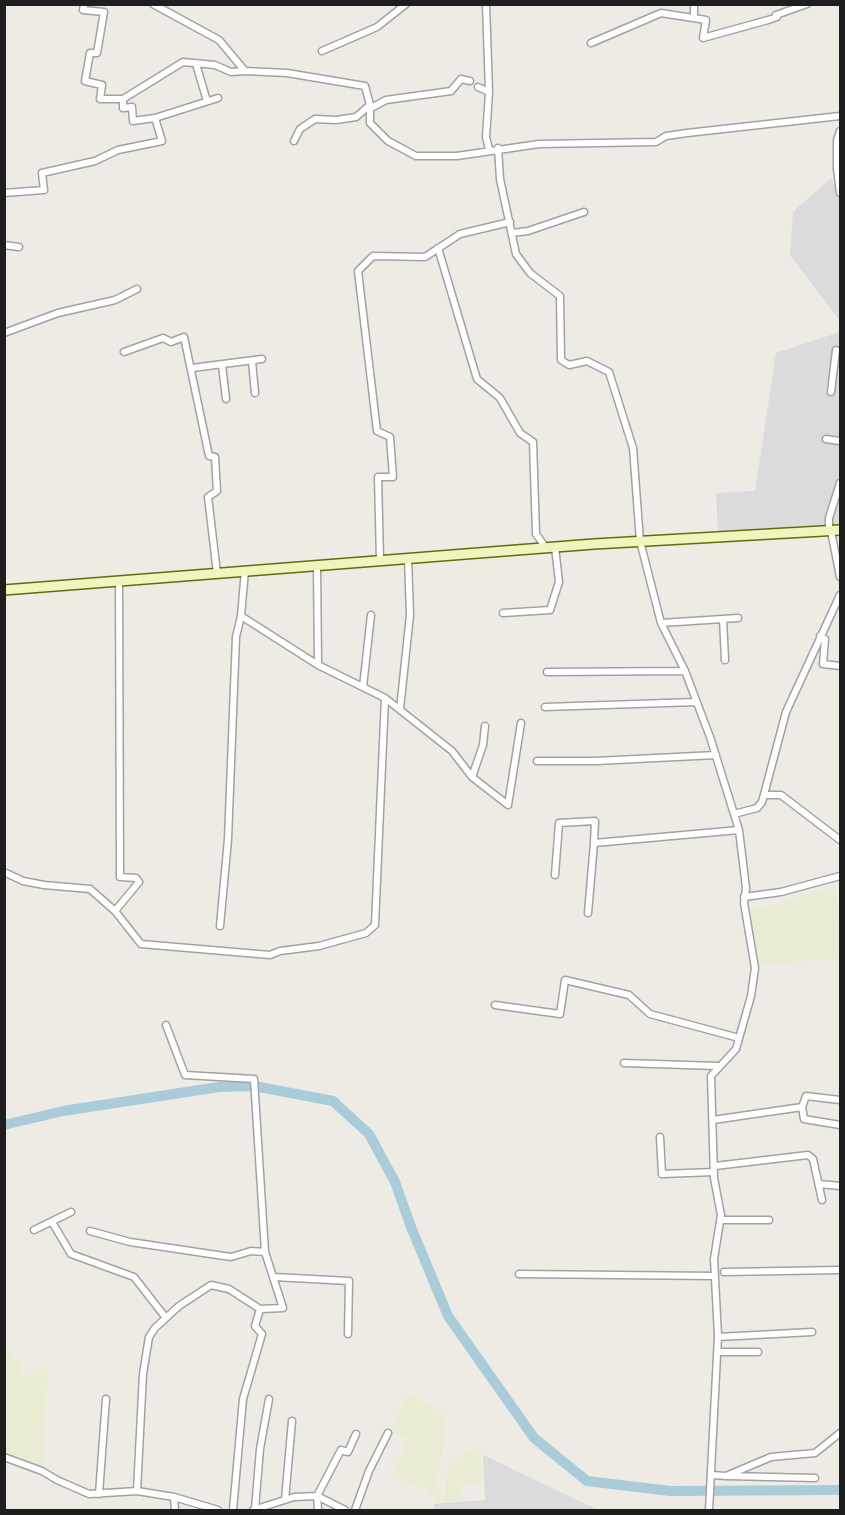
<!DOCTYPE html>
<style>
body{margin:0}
#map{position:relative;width:845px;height:1515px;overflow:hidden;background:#eeebe5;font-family:"Alegreya Sans",sans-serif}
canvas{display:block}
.frame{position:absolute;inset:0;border:6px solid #1e1e1e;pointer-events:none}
</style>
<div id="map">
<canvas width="845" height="1515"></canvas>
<div class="frame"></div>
</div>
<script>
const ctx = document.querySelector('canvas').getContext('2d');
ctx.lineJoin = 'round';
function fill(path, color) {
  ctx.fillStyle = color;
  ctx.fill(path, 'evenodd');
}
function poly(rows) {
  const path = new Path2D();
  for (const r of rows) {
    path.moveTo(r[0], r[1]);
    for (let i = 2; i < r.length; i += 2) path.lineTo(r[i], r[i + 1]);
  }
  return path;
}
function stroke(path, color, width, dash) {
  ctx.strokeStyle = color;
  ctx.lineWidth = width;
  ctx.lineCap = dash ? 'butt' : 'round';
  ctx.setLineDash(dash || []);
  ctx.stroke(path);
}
fill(poly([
 [831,178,840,196,840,321,790,255,793,212],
 [840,332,840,525,718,531,716,493,755,491,776,353],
 [483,1455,598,1510,434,1510,434,1504,485,1500]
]), '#dcdbdb');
fill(poly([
 [835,887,840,927,840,959,760,964,749,910],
 [4,1347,15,1359,21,1360,22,1373,26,1375,38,1375,40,1369,48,1369,42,1471,5,1457],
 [408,1393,447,1416,437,1485,442,1495,440,1500,444,1501,448,1466,475,1448,480,1454,482,1482,460,1484,462,1501,438,1503,438,1499,435,1501,426,1490,392,1476,408,1438,390,1433]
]), '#e9ecd2');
stroke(poly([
 [4,1125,63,1111,219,1087,254,1086,333,1101,369,1134,395,1182,411,1227,448,1316,534,1438,587,1481,670,1491,840,1490]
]), '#a9ccd8', 10);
const street = poly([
 [84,4,83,10,104,12,97,53,90,53,85,81,102,85,100,99,123,99,123,108,132,107,133,121,155,118,218,98],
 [153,4,219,40,245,71,287,73,365,86,370,105,370,123,388,141,416,156,457,156,539,144,656,142,666,136,687,133,840,116],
 [486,4,489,92,486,137,489,149],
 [694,18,694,4],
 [591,43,661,13,706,20,703,38,768,20,777,17,776,15,807,4],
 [322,51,377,27,406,4],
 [196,64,207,101],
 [478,87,489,92],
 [123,99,183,62,215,65,231,72,245,71],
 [371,108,386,100,451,91,461,79,470,81],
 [840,131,837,140,837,169,840,193],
 [294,141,300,129,315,119,336,120,356,117,370,105],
 [498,148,500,179,516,254,530,273,560,296,561,360,569,365,587,361,609,372,633,448,640,541,661,623,685,671,710,737,739,830,746,888,744,903,755,968,751,996,736,1049,711,1076,714,1178,721,1215,714,1259,718,1336,709,1510],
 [4,193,44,190,42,173,95,161,118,150,162,141,155,118],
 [512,233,528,231,584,212],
 [4,245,19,247],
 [438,248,477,379,500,398,520,433,533,442,536,534,546,548],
 [4,333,58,313,115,300,137,289],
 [124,352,163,338,171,342,184,337,209,456,215,457,217,491,208,497,217,573],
 [252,361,255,393],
 [222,365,226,399],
 [192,368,262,359],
 [831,392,836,350],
 [826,439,840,441],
 [829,531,829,518,840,483],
 [831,531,840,577],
 [380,560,378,477,393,477,390,437,377,431,358,271,373,256,425,257,460,234,510,222],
 [317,566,318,665],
 [119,581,120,877,136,878,139,882,115,911,141,944,270,955,280,951,319,946,366,933,375,925,385,698],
 [503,613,550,610,559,582,555,547],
 [241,616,318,665,385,698,452,751,472,777,508,805,521,723],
 [723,619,725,660],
 [661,623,738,618],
 [820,636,825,639,823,664,840,666],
 [547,672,685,671],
 [363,687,371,615],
 [545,707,696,702],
 [400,709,410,615,408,558],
 [537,761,596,761,716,755],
 [472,777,483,745,485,726],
 [765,795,781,795,840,840],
 [734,814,757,808,762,802,786,712,840,595],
 [4,872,23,881,44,885,90,889,115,911],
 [555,875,559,823,595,821,594,843,739,830],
 [744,897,781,892,840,876],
 [588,913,594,843],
 [220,926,228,839,236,637,241,616,245,570],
 [495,1005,560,1014,565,980,629,995,650,1014,739,1038],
 [624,1063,718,1066],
 [802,1107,806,1096,840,1100],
 [713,1120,802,1107,804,1119,840,1125],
 [660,1137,662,1174,714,1172],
 [715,1166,808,1155,813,1159,822,1200],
 [819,1184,840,1186],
 [721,1220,769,1220],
 [52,1222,71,1254,134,1277,166,1318],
 [34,1230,71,1212],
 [90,1231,130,1242,231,1257,251,1251,265,1252],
 [724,1272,840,1270],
 [519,1274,715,1276],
 [274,1277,349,1281,348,1334],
 [718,1337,812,1332],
 [718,1352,758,1352],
 [4,1457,42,1471,57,1480,89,1494,137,1491,174,1497,218,1510],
 [712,1475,726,1476,771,1457,815,1453,840,1433],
 [727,1476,815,1478],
 [137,1491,143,1374,149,1337,155,1328,179,1306,211,1285,229,1289,260,1309,283,1308,265,1252,254,1079,185,1075,166,1025],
 [99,1494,106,1399],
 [174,1497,175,1510],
 [285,1500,292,1421],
 [255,1509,260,1449,269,1399],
 [233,1510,243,1399,262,1334,255,1326,260,1309],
 [253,1510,294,1497,317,1496,345,1510],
 [318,1510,317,1496,341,1450,348,1452,356,1434],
 [355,1510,369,1471,388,1433]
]);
const secondary = poly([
 [4,590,594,544,840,530]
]);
stroke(street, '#a2a2a2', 9);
stroke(secondary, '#606d0e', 12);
stroke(street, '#fff', 6);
stroke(secondary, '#f0f4bd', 9);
</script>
